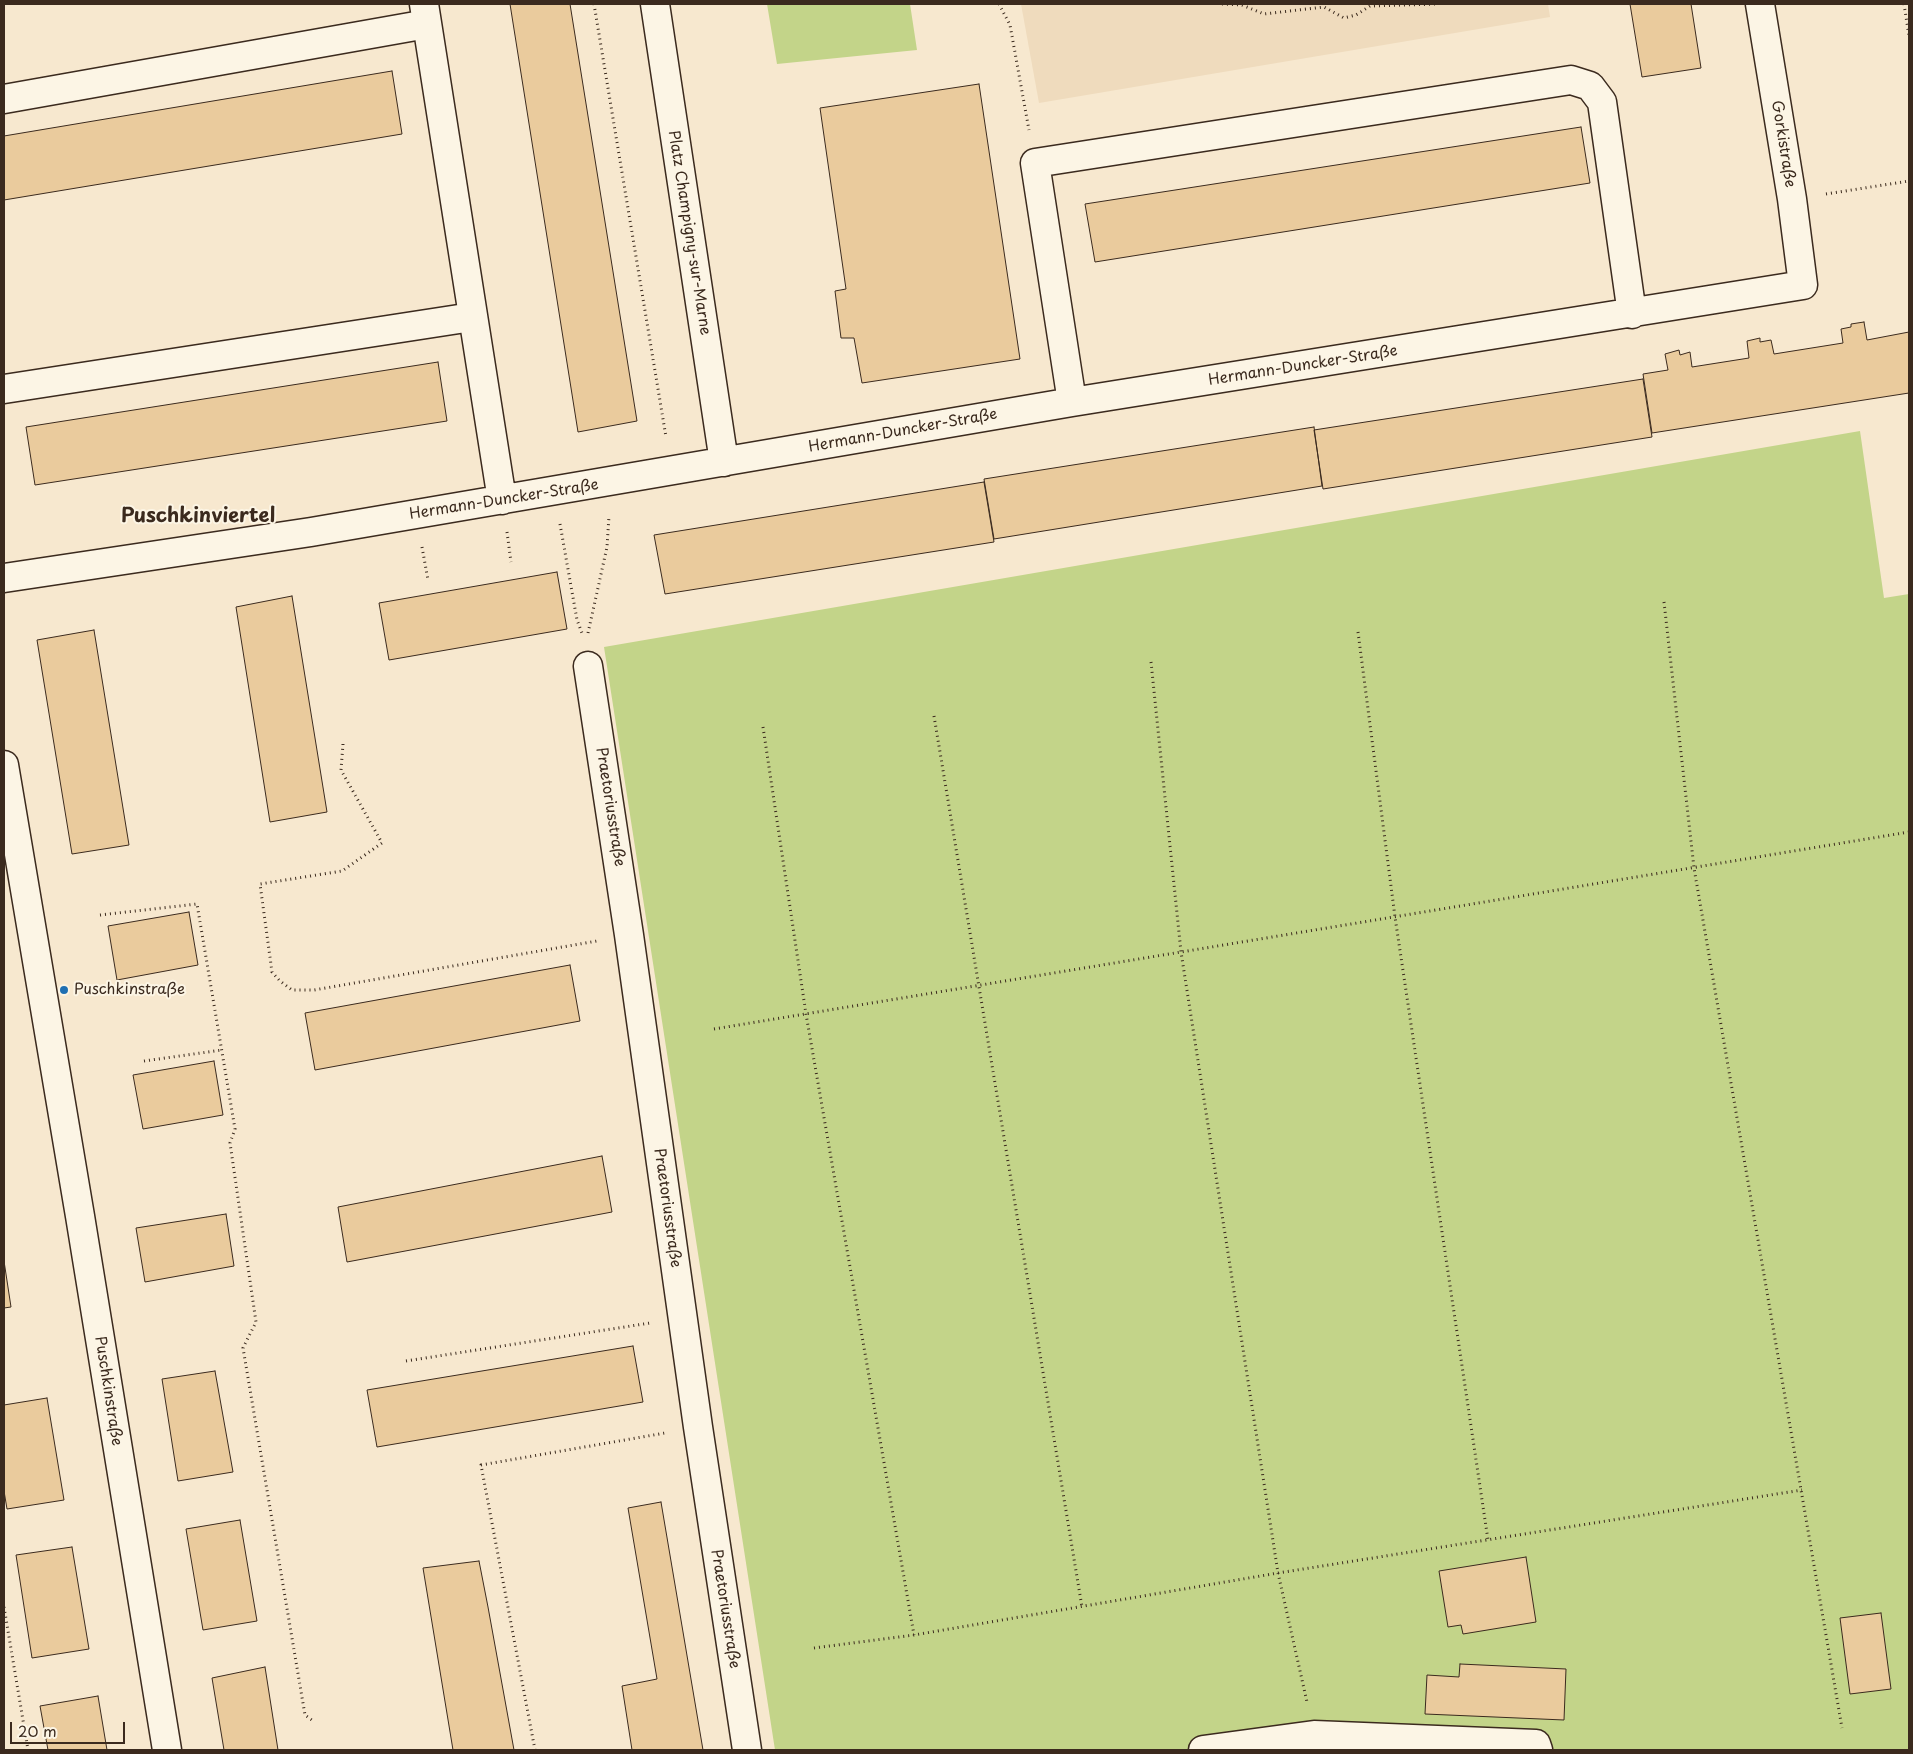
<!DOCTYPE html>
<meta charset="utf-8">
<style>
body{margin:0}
#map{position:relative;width:1913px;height:1754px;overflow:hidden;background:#f7e8cf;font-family:"Playpen Sans",sans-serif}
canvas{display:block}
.frame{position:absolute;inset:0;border:5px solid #3b2a1e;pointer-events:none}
.scale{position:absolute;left:10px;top:1722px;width:115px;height:22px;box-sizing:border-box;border:2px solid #3b2a1e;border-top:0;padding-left:6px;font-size:15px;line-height:18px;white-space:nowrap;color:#3b2a1e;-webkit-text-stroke:4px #fcf5e5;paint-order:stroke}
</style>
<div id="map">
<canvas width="1913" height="1754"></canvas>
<div class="frame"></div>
<div class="scale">20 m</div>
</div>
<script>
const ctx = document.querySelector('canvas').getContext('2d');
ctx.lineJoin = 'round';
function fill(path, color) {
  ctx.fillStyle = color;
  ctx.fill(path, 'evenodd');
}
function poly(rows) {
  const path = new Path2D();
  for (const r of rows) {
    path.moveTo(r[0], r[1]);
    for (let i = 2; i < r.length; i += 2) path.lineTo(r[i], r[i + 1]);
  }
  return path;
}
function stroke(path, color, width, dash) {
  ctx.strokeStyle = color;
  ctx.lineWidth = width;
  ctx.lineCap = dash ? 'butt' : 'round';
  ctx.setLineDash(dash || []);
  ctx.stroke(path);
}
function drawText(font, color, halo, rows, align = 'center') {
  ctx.font = font + ' "Playpen Sans",sans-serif';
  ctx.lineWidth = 4;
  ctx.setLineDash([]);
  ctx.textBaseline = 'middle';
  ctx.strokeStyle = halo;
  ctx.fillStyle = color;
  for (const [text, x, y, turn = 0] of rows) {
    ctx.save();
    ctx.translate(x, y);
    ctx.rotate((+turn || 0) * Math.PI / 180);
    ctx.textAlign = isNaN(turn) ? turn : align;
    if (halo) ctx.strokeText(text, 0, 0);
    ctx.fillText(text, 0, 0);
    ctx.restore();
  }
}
fill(poly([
 [1021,4,1548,4,1550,17,1039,103]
]), '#efdbbd');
fill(poly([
 [767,4,910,4,917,50,777,64],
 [1860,431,1884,598,1909,594,1909,1750,775,1750,604,647]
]), '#c3d489');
const building = poly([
 [510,4,570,4,637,421,578,432,510,4],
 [1630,4,1691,4,1701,68,1642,77,1630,4],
 [392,71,402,134,4,200,4,136,392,71],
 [979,84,1020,359,862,383,854,338,841,338,835,291,846,289,820,108,979,84],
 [1581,127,1590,183,1095,262,1085,204,1581,127],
 [1864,322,1867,340,1909,332,1909,393,1652,433,1643,374,1668,370,1665,354,1679,350,1680,355,1690,352,1692,367,1749,358,1747,341,1760,338,1760,342,1771,340,1774,354,1843,343,1841,329,1851,327,1851,324,1864,322],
 [438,362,447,421,35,485,26,427,438,362],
 [1643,379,1652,437,1323,489,1314,430,1643,379],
 [1314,427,1322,486,994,539,984,479,1314,427],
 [984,482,994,542,665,594,654,535,984,482],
 [557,572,567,629,389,660,379,603,557,572],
 [292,596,327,812,270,822,236,607,292,596],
 [94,630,129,845,72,854,37,640,94,630],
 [189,912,198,965,117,980,108,926,189,912],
 [570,965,580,1021,315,1070,305,1013,570,965],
 [214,1061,223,1115,143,1129,133,1075,214,1061],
 [602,1156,612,1212,347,1262,338,1207,602,1156],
 [226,1214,234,1266,145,1282,136,1228,226,1214],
 [4,1261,11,1307,4,1308,4,1261],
 [633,1346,643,1402,377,1447,367,1390,633,1346],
 [215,1371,233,1472,178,1481,162,1379,215,1371],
 [47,1398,64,1500,7,1509,4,1491,4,1405,47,1398],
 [661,1502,703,1750,632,1750,622,1686,657,1679,628,1508,661,1502],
 [240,1520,257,1621,203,1630,186,1529,240,1520],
 [72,1547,89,1649,32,1658,16,1555,72,1547],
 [1526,1557,1536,1622,1463,1634,1461,1625,1448,1627,1439,1571,1526,1557],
 [479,1561,488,1607,514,1750,453,1750,423,1568,479,1561],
 [1881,1613,1891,1689,1850,1694,1840,1618,1881,1613],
 [1460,1664,1566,1669,1564,1720,1425,1714,1427,1675,1459,1677,1460,1664],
 [265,1667,278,1750,224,1750,212,1678,265,1667],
 [98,1696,107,1750,48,1750,40,1706,98,1696]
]);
fill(building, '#eacb9d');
stroke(building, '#3b2a1e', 1);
const minor = poly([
 [424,4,502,500],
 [655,4,724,462],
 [4,99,427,24],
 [4,389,472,317],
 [1072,402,1035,163,1571,80,1590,86,1602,102,1632,314],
 [4,578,311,532,1072,402,1803,285,1792,199,1760,4],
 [588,666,629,935,698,1427,747,1750],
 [4,765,80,1216,167,1750],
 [1203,1750,1314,1735,1536,1744,1538,1750]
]);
stroke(minor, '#3b2a1e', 31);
stroke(poly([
 [594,4,666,437],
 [999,4,1010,25,1029,130],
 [1222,4,1242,5,1264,14,1324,7,1344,18,1356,15,1370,6,1438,4],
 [1904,4,1909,36],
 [1826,194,1909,181],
 [560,524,577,620,582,633],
 [507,532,511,562],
 [422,547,428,580],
 [1664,602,1694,868,1842,1728],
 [1358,632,1395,917,1488,1540],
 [588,633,607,547,609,516],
 [1151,662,1181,952,1278,1573,1307,1702],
 [934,716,1082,1607],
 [763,727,806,1014,914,1635],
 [343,744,341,770,382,843,342,871,260,884,272,972,280,981,292,990,314,990,597,941],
 [100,915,197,904,235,1129,230,1143,256,1322,243,1348,305,1715,313,1721],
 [714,1029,1909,832],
 [144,1061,222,1050],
 [406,1361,650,1323],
 [4,1607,28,1750],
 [814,1648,914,1635,1278,1573,1802,1490],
 [535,1750,481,1465,665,1433]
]), '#3b2a1e', 3, [1, 4]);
stroke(minor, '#fcf5e5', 28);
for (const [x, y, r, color] of [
 [64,990,5,"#1f6fb2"]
]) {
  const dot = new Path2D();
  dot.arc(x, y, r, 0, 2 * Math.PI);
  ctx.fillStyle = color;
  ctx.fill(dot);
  stroke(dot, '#fcf5e5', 2);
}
drawText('15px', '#3b2a1e', '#fcf5e5', [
 ["Gorkistraße",1783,144,81],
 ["Platz Champigny-sur-Marne",689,233,81],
 ["Hermann-Duncker-Straße",1303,366,-9],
 ["Hermann-Duncker-Straße",903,431,-10],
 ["Hermann-Duncker-Straße",504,500,-9],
 ["Praetoriusstraße",610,807,81],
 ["Praetoriusstraße",667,1208,82],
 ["Puschkinstraße",108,1391,81],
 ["Praetoriusstraße",725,1609,81]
]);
drawText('15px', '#3b2a1e', '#fcf5e5', [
 ["Puschkinstraße",74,990]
], 'left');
drawText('bold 20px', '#3b2a1e', '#fcf5e5', [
 ["Puschkinviertel",198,516]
]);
</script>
